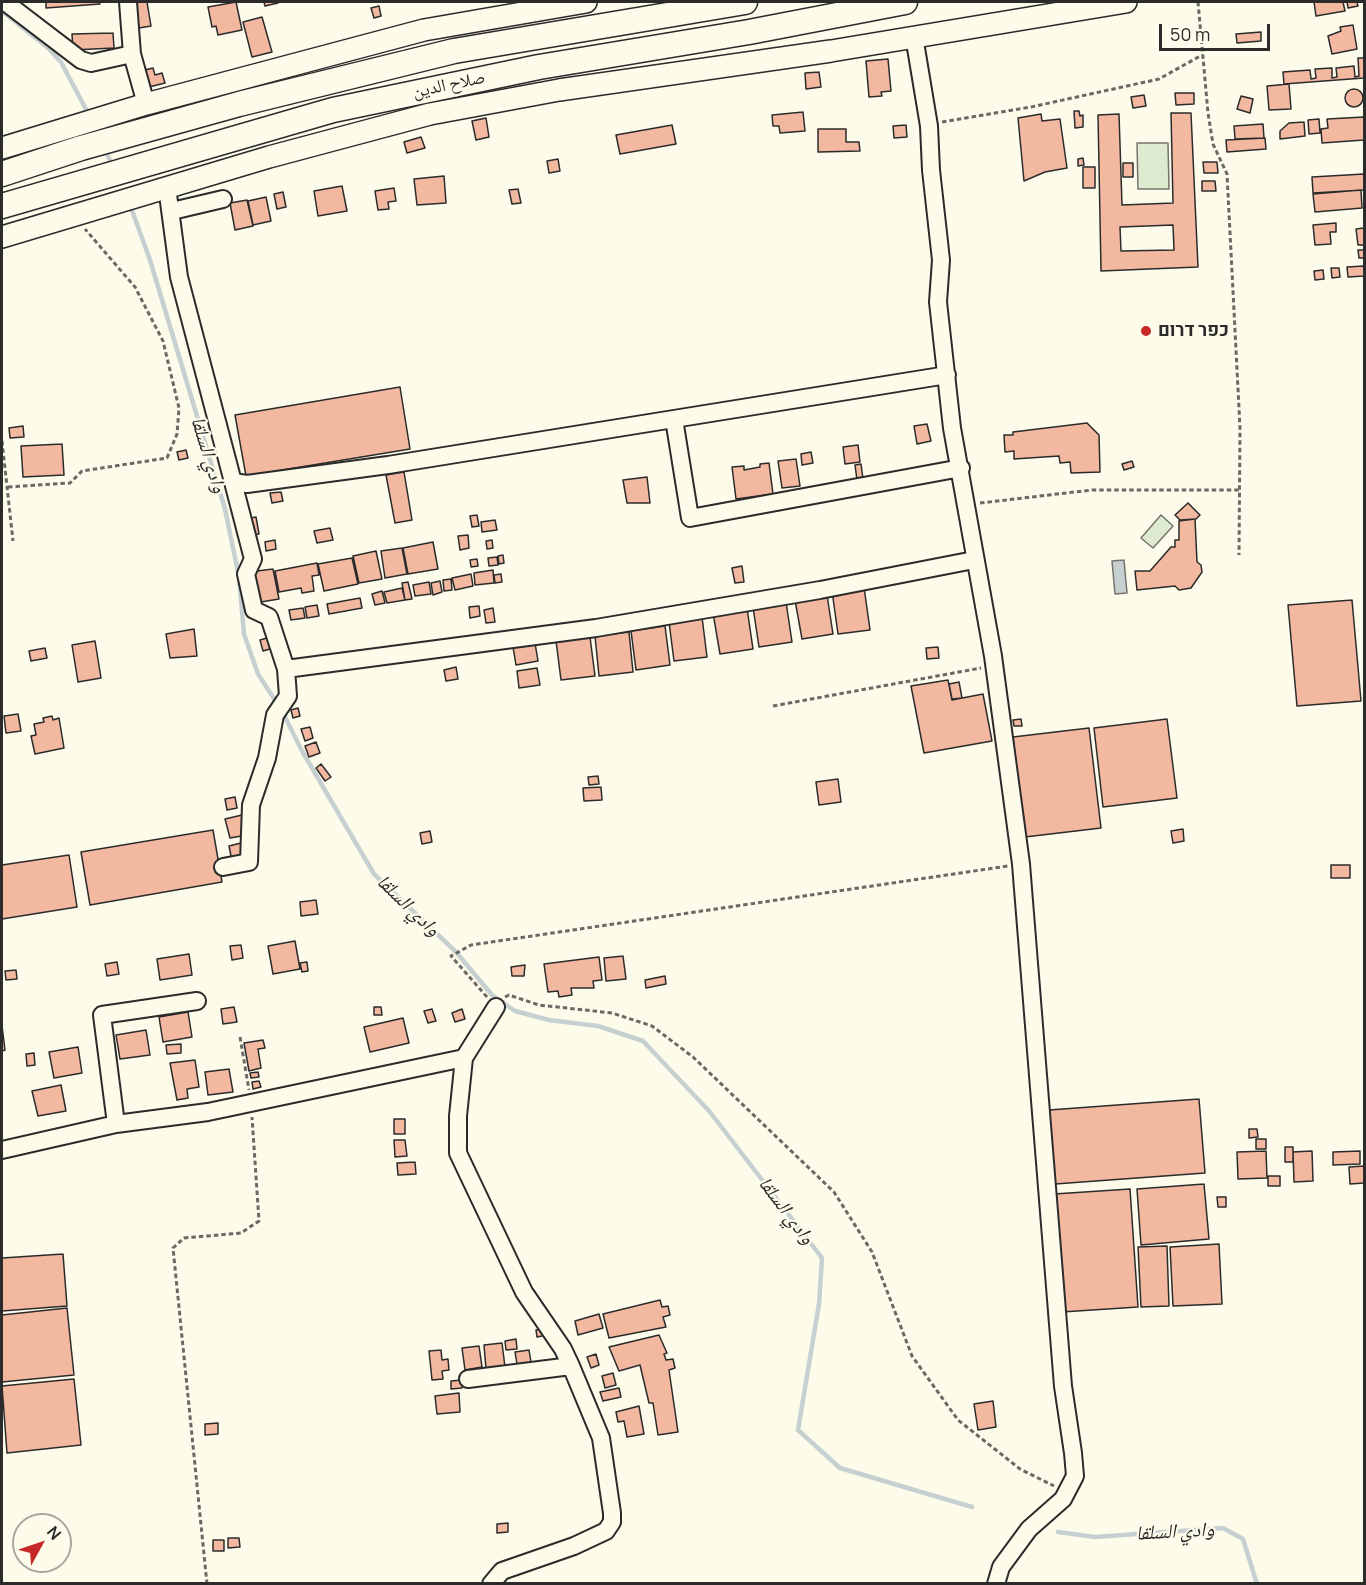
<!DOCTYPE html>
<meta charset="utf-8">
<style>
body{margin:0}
#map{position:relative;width:1366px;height:1585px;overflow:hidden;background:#fdfbea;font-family:Manrope,sans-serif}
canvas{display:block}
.frame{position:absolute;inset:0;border:3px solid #2b2b2b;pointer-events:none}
.north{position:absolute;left:12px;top:1513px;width:60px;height:60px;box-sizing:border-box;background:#fdfbea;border:2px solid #a9a89e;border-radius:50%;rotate:50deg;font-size:16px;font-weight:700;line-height:24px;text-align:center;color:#2b2b2b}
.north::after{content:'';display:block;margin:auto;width:21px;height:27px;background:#c62828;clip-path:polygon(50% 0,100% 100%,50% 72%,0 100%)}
.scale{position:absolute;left:1159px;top:24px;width:111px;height:27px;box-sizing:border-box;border:3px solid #2b2b2b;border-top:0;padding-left:8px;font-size:18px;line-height:21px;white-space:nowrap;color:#2b2b2b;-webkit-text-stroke:4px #fdfbea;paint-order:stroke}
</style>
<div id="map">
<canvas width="1366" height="1585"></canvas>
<div class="frame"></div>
<div class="north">N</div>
<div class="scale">50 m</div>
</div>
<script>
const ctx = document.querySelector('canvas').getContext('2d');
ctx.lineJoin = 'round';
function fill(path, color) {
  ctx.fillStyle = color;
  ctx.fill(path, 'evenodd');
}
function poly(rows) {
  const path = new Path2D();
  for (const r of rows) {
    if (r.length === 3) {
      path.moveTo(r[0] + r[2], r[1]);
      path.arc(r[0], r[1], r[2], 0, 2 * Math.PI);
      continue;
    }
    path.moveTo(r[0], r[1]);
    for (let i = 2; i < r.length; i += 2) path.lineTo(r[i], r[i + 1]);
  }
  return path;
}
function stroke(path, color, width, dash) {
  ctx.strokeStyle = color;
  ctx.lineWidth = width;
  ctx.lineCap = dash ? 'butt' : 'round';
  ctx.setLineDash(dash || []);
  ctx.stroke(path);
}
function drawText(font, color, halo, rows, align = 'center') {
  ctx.font = font + ' Manrope,"Noto Naskh Arabic",Heebo,sans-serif';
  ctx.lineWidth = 4.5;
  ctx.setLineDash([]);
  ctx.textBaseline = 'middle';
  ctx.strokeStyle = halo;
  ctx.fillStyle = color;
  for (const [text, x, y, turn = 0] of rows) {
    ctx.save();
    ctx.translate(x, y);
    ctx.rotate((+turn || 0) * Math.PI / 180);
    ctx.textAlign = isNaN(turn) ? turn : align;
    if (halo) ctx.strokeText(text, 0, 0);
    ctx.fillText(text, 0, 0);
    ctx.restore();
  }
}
const green = poly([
 [1137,143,1168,143,1169,189,1138,189,1137,143],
 [1161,515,1173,526,1153,548,1141,538,1161,515]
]);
fill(green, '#deebd1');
stroke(green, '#74746e', 1.5);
const water = poly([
 [1124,560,1127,593,1115,594,1112,561,1124,560]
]);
fill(water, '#c7d0d0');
stroke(water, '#74746e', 1.5);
stroke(poly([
 [2,11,48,48,61,62,89,115],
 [105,150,113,167],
 [130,205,150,260,225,509,239,577,244,634,258,674,278,705],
 [283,713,302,751,374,874,456,952,492,995,515,1011,549,1020,598,1026,643,1041,710,1112,822,1258,819,1304,798,1430,840,1468,972,1507],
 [1058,1532,1095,1537,1223,1528,1243,1539,1257,1584]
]), '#c7d0d0', 4.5);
const building = poly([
 [46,2,99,2,100,4,46,8,46,2],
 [135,2,147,2,151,26,139,28,135,2],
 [236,2,242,30,218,35,216,26,212,27,208,7,236,2],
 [264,2,278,2,278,3,265,6,264,2],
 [1314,2,1343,2,1345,11,1316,16,1314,2],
 [1347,2,1357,2,1358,6,1348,8,1347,2],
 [379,6,381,16,374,18,371,8,379,6],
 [262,17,272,52,252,57,243,22,262,17],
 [1353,25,1357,49,1332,54,1328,36,1341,31,1340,27,1353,25],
 [1261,32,1261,41,1237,43,1236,34,1261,32],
 [113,33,114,48,73,50,72,34,113,33],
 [1358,58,1364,58,1364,78,1284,84,1283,72,1310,70,1311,79,1316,78,1315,69,1332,68,1332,78,1337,77,1336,68,1354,66,1355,77,1359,76,1358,58],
 [888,59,891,91,881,92,882,96,869,97,866,61,888,59],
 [153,68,155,75,162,73,165,83,149,87,145,70,153,68],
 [819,72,821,87,806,89,805,73,819,72],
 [1289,84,1291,109,1269,110,1267,86,1289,84],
 [1354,98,9],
 [1175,93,1194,93,1194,104,1176,105,1175,93],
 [1144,95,1146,106,1133,108,1131,97,1144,95],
 [1241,96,1253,99,1250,113,1237,109,1241,96],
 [1074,111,1079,111,1080,116,1083,115,1083,127,1075,128,1074,111],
 [803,112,805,131,780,133,779,126,773,126,772,115,803,112],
 [1171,113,1191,113,1198,267,1101,271,1098,115,1119,114,1122,205,1173,203,1171,113],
 [1173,225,1174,250,1121,251,1120,227,1173,225],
 [1041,114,1042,121,1060,119,1067,168,1045,172,1024,181,1018,118,1041,114],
 [1364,117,1364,140,1322,143,1321,129,1328,128,1327,119,1364,117],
 [486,118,489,137,476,140,472,121,486,118],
 [1319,119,1320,133,1309,134,1308,120,1319,119],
 [1304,122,1305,136,1280,139,1280,131,1289,123,1304,122],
 [1263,124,1264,138,1235,139,1234,126,1263,124],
 [672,125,676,144,620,154,616,135,672,125],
 [906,125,907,137,894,138,893,126,906,125],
 [818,129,846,129,846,142,859,142,860,151,818,152,818,129],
 [421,137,425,148,407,153,404,142,421,137],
 [1265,138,1266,149,1227,152,1226,140,1265,138],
 [1083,158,1084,165,1078,166,1078,159,1083,158],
 [558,159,560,171,549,173,547,161,558,159],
 [1203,162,1217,162,1218,173,1204,173,1203,162],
 [1123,163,1133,163,1133,177,1123,177,1123,163],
 [1083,167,1095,167,1095,188,1083,188,1083,167],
 [1364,174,1364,190,1313,193,1312,177,1364,174],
 [444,176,446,203,417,205,414,179,444,176],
 [1202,181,1215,181,1216,191,1202,191,1202,181],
 [342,186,347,211,318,216,314,191,342,186],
 [394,188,396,201,388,202,389,209,378,210,375,191,394,188],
 [518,189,521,203,512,204,509,190,518,189],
 [1361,190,1362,208,1315,212,1313,194,1361,190],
 [283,192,286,207,277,209,274,194,283,192],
 [266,197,271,221,253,225,248,201,266,197],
 [247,200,253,226,235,230,230,203,247,200],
 [1336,223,1336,232,1330,232,1331,244,1315,245,1313,225,1336,223],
 [1364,228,1364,245,1358,245,1356,229,1364,228],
 [1358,250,1364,250,1364,258,1359,258,1358,250],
 [1364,266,1364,276,1348,277,1347,267,1364,266],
 [1331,268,1339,268,1340,277,1332,278,1331,268],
 [1323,270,1324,279,1315,280,1314,271,1323,270],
 [400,387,410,449,246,476,235,415,400,387],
 [1087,423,1099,435,1100,472,1071,473,1070,462,1060,463,1059,456,1014,459,1014,451,1005,452,1004,435,1013,435,1013,432,1087,423],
 [927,424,931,441,917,444,914,426,927,424],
 [23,426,24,437,10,438,9,428,23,426],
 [62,444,64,475,23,477,21,446,62,444],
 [858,445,860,462,845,464,843,447,858,445],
 [186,450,188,458,179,460,177,452,186,450],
 [811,452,813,463,802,465,801,454,811,452],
 [796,459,800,486,782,488,778,461,796,459],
 [1132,461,1134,467,1124,470,1122,464,1132,461],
 [769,463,773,494,736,499,732,467,744,466,744,470,760,467,760,464,769,463],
 [861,464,863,479,857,480,855,465,861,464],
 [404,472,412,520,395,523,386,475,404,472],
 [647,477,650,503,627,503,623,480,647,477],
 [281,492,283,501,272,503,270,493,281,492],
 [1188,503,1200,515,1196,519,1180,520,1175,515,1188,503],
 [477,515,479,526,472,527,470,516,477,515],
 [256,517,259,534,248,536,245,519,256,517],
 [1195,519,1197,562,1201,565,1202,572,1191,588,1179,590,1175,586,1137,590,1135,571,1150,571,1171,547,1175,547,1175,540,1179,540,1179,521,1195,519],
 [495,520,497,530,482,532,481,522,495,520],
 [330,528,333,540,317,543,314,531,330,528],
 [468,535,469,548,460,550,458,536,468,535],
 [275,540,276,549,266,551,265,542,275,540],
 [492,540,493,548,487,549,486,541,492,540],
 [433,542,438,569,408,574,403,548,433,542],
 [402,548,407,574,385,578,381,551,402,548],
 [376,551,382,579,359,583,353,556,376,551],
 [503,555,504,563,499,564,498,556,503,555],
 [497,557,498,565,489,566,488,558,497,557],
 [352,558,358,584,324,591,318,564,352,558],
 [477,559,478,566,471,567,470,560,477,559],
 [317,563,319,575,312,576,314,591,302,593,301,588,279,592,275,571,317,563],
 [742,566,744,582,735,583,732,568,742,566],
 [273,569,279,599,255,603,249,572,273,569],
 [493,570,494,583,475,585,474,573,493,570],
 [471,574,473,586,455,590,452,578,471,574],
 [501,574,502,582,495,583,494,575,501,574],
 [451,579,452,590,444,591,443,580,451,579],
 [440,581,442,592,433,595,431,583,440,581],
 [408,582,412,599,405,600,402,583,408,582],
 [429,582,431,594,415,596,413,585,429,582],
 [864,587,870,630,838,634,832,591,864,587],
 [402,588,405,600,387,603,384,592,402,588],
 [382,591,385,603,375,605,372,594,382,591],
 [827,595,833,634,802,639,795,600,827,595],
 [360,598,362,608,329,614,327,604,360,598],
 [1352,600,1361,701,1297,706,1288,605,1352,600],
 [786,602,792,642,759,647,753,607,786,602],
 [317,605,319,616,307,618,305,607,317,605],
 [479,606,480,616,470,618,469,607,479,606],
 [303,608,305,618,291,620,289,610,303,608],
 [493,608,495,622,486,623,484,610,493,608],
 [747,608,753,649,720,654,713,613,747,608],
 [702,617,707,657,674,661,669,622,702,617],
 [665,626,670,665,636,670,631,631,665,626],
 [194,629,197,656,170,658,166,634,194,629],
 [629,632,633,672,599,676,595,636,629,632],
 [270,637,273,648,263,651,260,640,270,637],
 [590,637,595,676,561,680,556,641,590,637],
 [95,641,101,678,78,682,72,645,95,641],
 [535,643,538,661,516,665,513,647,535,643],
 [938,647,939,658,927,659,926,648,938,647],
 [45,648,47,658,31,661,29,651,45,648],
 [456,667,458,679,446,681,444,670,456,667],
 [537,668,540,685,519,688,517,671,537,668],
 [948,680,952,700,983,694,992,741,924,753,911,686,948,680],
 [959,682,962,698,952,699,949,684,959,682],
 [298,708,300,716,293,718,291,710,298,708],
 [18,714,21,731,6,733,4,716,18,714],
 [52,716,53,720,59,718,64,748,35,754,31,736,36,735,34,724,44,722,43,718,52,716],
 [1021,719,1022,726,1014,726,1013,720,1021,719],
 [1167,719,1177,798,1103,807,1094,728,1167,719],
 [310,727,313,738,305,741,301,729,310,727],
 [1089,728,1101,828,1025,837,1013,737,1089,728],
 [316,742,320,753,309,757,305,746,316,742],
 [321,764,331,777,325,781,316,768,321,764],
 [598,776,599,784,589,785,588,777,598,776],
 [838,779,841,802,819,805,816,782,838,779],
 [601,787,602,800,584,801,583,788,601,787],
 [235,797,237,808,227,810,225,799,235,797],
 [242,815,247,835,230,838,225,819,242,815],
 [1183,829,1184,841,1173,843,1171,831,1183,829],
 [213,830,222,882,90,905,81,852,213,830],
 [430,831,432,842,422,844,420,833,430,831],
 [241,843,244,858,232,861,229,846,241,843],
 [69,855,77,907,2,919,2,865,69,855],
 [1331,865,1350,865,1350,878,1331,878,1331,865],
 [316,900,318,914,301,916,300,902,316,900],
 [295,941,300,969,273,974,268,946,295,941],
 [241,945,243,958,232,960,230,946,241,945],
 [189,954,192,975,160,980,157,959,189,954],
 [623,956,626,979,606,981,604,958,623,956],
 [599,957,602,980,593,981,594,988,571,988,572,995,559,997,558,991,548,992,544,964,599,957],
 [117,962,119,974,107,976,105,964,117,962],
 [307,962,308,971,302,972,300,963,307,962],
 [525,965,524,976,512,976,511,967,525,965],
 [16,970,17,979,6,980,5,971,16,970],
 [665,976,666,984,646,988,645,980,665,976],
 [234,1007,237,1022,223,1024,221,1009,234,1007],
 [374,1007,381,1007,382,1015,374,1015,374,1007],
 [432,1009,436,1021,428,1023,424,1011,432,1009],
 [462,1009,465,1019,455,1022,452,1013,462,1009],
 [188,1012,192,1037,163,1042,159,1017,188,1012],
 [403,1018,409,1043,370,1052,364,1027,403,1018],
 [2,1026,5,1050,2,1051,2,1026],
 [146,1030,150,1055,120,1059,116,1035,146,1030],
 [263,1040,265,1048,258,1049,261,1068,249,1071,244,1043,263,1040],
 [181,1044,181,1053,167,1054,166,1045,181,1044],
 [78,1047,82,1073,54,1078,49,1052,78,1047],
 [34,1053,35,1065,27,1066,26,1054,34,1053],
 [195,1060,199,1087,187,1089,188,1098,177,1100,170,1063,195,1060],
 [229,1069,233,1092,208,1095,205,1072,229,1069],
 [258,1072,259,1077,251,1078,250,1073,258,1072],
 [259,1081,261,1087,253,1089,252,1082,259,1081],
 [61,1085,66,1111,38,1116,32,1091,61,1085],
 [1199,1099,1205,1173,1055,1184,1049,1110,1199,1099],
 [394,1119,405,1119,405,1134,394,1134,394,1119],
 [1249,1129,1257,1129,1258,1137,1249,1138,1249,1129],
 [1256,1139,1266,1139,1266,1149,1256,1149,1256,1139],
 [394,1140,405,1140,407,1156,395,1157,394,1140],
 [1285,1147,1293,1147,1293,1162,1285,1162,1285,1147],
 [1266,1151,1267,1178,1238,1179,1237,1152,1266,1151],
 [1312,1151,1313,1181,1294,1182,1293,1152,1312,1151],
 [1360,1151,1360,1164,1333,1165,1333,1152,1360,1151],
 [415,1162,416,1174,398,1175,397,1163,415,1162],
 [1364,1166,1364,1183,1350,1184,1349,1167,1364,1166],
 [1268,1176,1280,1176,1280,1186,1268,1186,1268,1176],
 [1204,1184,1209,1239,1141,1245,1137,1189,1204,1184],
 [1130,1189,1138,1307,1062,1312,1054,1194,1130,1189],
 [1217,1197,1226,1197,1226,1207,1218,1207,1217,1197],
 [1219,1244,1222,1304,1173,1306,1170,1247,1219,1244],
 [1167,1246,1169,1306,1141,1307,1138,1247,1167,1246],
 [63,1254,67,1306,2,1311,2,1258,63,1254],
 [660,1300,662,1307,668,1306,670,1315,663,1317,666,1327,609,1338,603,1314,660,1300],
 [67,1308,74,1375,2,1382,2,1315,67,1308],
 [599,1314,603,1328,578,1335,575,1321,599,1314],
 [546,1328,547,1335,537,1337,536,1330,546,1328],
 [659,1335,667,1353,664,1354,666,1360,673,1359,675,1368,669,1370,678,1432,658,1435,653,1403,649,1403,640,1365,619,1371,609,1347,659,1335],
 [516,1339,517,1349,506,1350,505,1341,516,1339],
 [502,1343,505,1367,486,1369,484,1345,502,1343],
 [479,1346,482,1367,465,1370,462,1348,479,1346],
 [441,1350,442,1360,448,1359,449,1370,442,1371,443,1379,432,1380,429,1351,441,1350],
 [529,1350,532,1368,518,1370,515,1352,529,1350],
 [596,1354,599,1365,591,1368,587,1357,596,1354],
 [613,1373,616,1385,605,1388,602,1376,613,1373],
 [74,1379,81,1445,7,1453,2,1386,74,1379],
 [462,1380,462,1388,451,1389,451,1381,462,1380],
 [619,1388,621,1397,603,1401,600,1392,619,1388],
 [459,1393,460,1412,437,1414,435,1396,459,1393],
 [993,1401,996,1427,978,1430,974,1404,993,1401],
 [639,1406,644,1434,627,1437,624,1421,618,1422,616,1412,639,1406],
 [218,1423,218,1434,205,1435,205,1424,218,1423],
 [508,1523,508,1532,497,1533,497,1524,508,1523],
 [228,1538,239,1538,240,1547,228,1548,228,1538],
 [213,1540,224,1540,224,1551,213,1551,213,1540]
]);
fill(building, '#f2b8a0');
stroke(building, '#2b2b2b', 1.5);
const minor = poly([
 [5,2,81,60,91,63,132,54],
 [128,2,132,54,146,104],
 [914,36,929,126,931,170,941,260,938,302,952,428,993,656,1021,864,1063,1386,1073,1453,1075,1476,1063,1499,1029,1529,1001,1567,996,1584],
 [167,187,179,277,233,482,247,484,388,465,947,375],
 [172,211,223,199],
 [674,419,690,518,961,468],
 [286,669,596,628,820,590,974,560],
 [223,867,249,862,251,805,267,758,275,715,288,696,286,669,269,617,254,610,246,574,253,559,233,482],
 [464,1058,458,1116,458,1153,524,1292,563,1349,571,1366,601,1438,612,1513,612,1522,606,1531,574,1546,502,1571,491,1584],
 [116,1124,102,1015,197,1001],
 [2,1150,116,1124,208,1112,464,1058,496,1007],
 [468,1379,571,1366]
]);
const major = poly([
 [2,148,146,104,424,30,586,2],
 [2,237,269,157,430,114,559,90,831,51,1126,2]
]);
const highway = poly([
 [2,174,81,148,239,104,454,51,745,2],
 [2,206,333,110,539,67,749,32,905,2]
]);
stroke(minor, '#2b2b2b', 20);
stroke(major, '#2b2b2b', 24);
stroke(highway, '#2b2b2b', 27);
stroke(poly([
 [1198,2,1208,113,1213,144,1227,174,1240,428,1239,555],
 [942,122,1031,107,1159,79,1202,55],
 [2,441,13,541],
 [8,487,70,483,82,471,167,458,177,434,179,408,163,341,135,287,85,229],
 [980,503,1092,490,1239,490],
 [773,706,981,668],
 [487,997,451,956,471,945,1008,866],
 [505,997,509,995,539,1005,612,1013,652,1026,693,1057,834,1192,872,1252,912,1356,958,1420,1020,1469,1054,1486],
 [240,1037,249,1090],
 [207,1584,173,1248,184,1238,241,1233,259,1221,252,1117]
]), '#6a6964', 3, [4.5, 3]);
stroke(minor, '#fdfbea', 16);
stroke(major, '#fdfbea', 21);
stroke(highway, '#fdfbea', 24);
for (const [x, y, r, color] of [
 [1146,331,6,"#c62828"]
]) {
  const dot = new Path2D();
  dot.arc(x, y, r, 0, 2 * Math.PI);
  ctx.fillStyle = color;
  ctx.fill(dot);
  stroke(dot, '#fdfbea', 2);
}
drawText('18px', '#2b2b2b', '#fdfbea', [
 ["صلاح الدين",449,85,-12]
]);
drawText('bold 18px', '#2b2b2b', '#fdfbea', [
 ["כפר דרום",1158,331]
], 'left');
drawText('italic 20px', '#2b2b2b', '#fdfbea', [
 ["وادي السلقا",208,455,73],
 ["وادي السلقا",408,906,44],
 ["وادي السلقا",786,1211,53],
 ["وادي السلقا",1175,1532,-3]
]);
</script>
